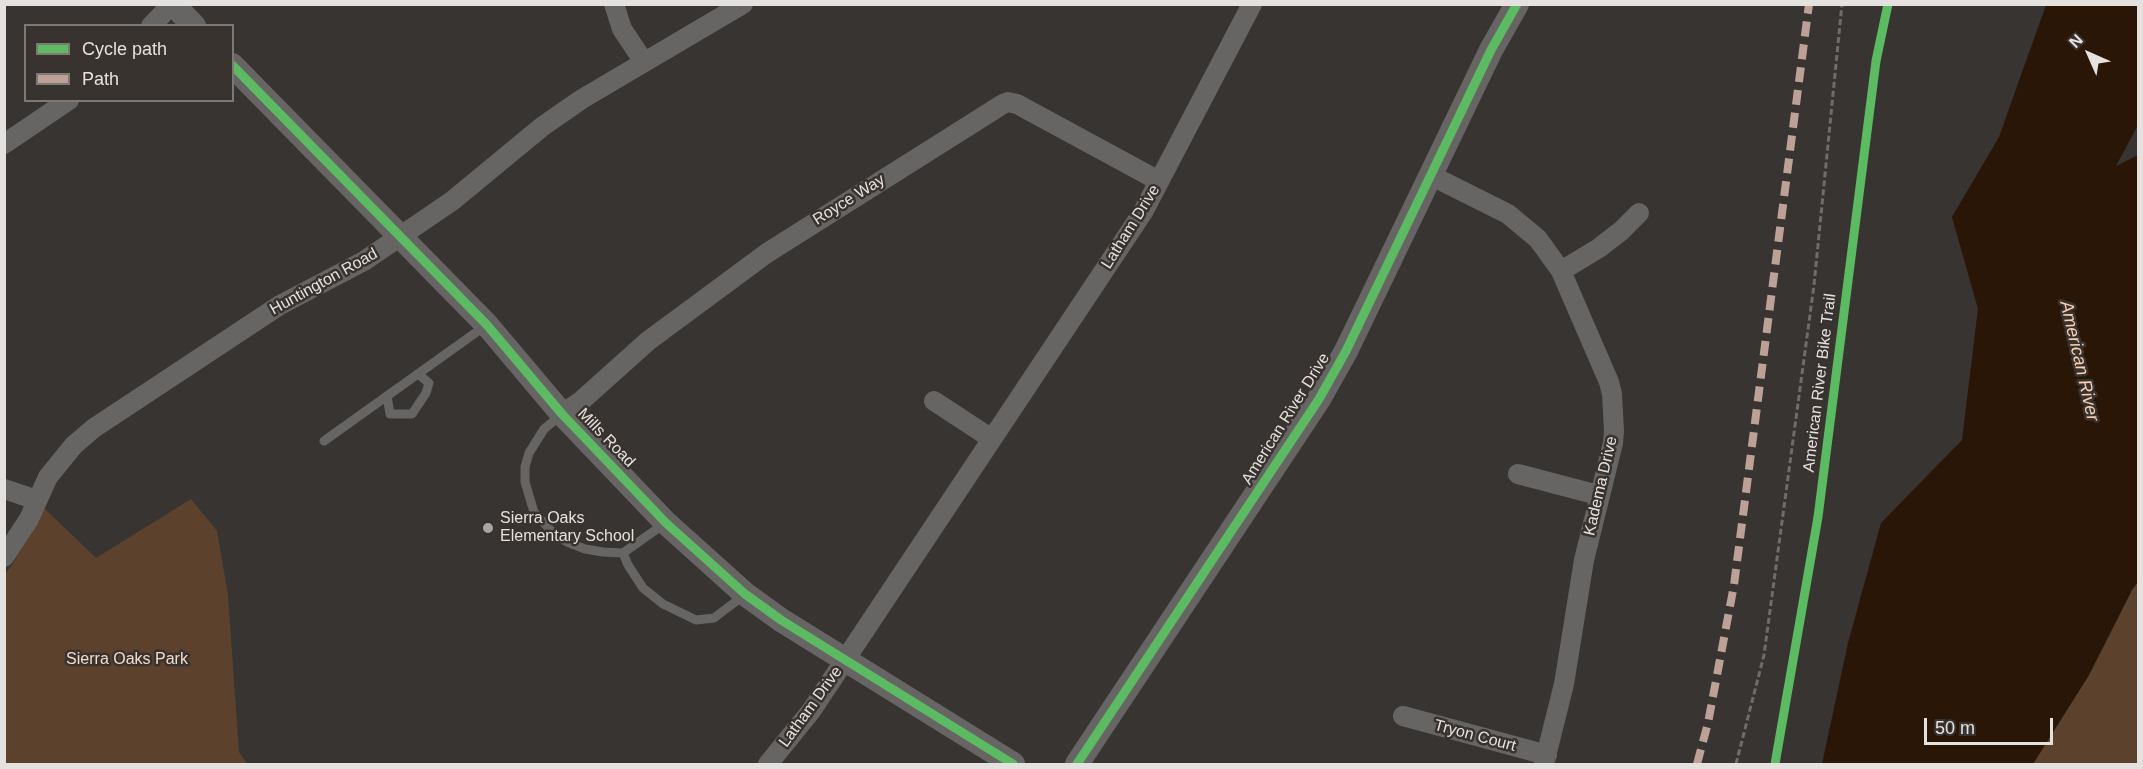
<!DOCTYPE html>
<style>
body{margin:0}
#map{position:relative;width:2143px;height:769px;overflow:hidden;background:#373431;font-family:Helvetica,sans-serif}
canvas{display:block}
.frame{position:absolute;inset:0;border:6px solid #e5e1de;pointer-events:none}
.legend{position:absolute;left:24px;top:24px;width:210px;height:78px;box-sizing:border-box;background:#39332f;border:2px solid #7e7975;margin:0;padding:8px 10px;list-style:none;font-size:18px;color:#e5e1de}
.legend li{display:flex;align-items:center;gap:12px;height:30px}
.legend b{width:30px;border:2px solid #7e7975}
.north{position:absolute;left:2059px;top:24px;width:60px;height:60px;-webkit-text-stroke:4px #39332f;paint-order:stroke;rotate:315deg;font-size:16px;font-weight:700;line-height:24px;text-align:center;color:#e5e1de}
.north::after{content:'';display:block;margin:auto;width:21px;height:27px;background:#e5e1de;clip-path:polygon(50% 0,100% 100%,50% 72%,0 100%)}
.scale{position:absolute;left:1924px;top:718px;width:129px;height:27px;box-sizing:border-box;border:3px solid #e5e1de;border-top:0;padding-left:8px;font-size:18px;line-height:21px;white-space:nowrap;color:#e5e1de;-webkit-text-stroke:4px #39332f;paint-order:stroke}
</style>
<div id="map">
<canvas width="2143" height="769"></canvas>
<div class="frame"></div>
<ul class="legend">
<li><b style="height:8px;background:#5cba63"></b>Cycle path</li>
<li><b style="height:8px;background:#bda197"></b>Path</li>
</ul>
<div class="north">N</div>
<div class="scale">50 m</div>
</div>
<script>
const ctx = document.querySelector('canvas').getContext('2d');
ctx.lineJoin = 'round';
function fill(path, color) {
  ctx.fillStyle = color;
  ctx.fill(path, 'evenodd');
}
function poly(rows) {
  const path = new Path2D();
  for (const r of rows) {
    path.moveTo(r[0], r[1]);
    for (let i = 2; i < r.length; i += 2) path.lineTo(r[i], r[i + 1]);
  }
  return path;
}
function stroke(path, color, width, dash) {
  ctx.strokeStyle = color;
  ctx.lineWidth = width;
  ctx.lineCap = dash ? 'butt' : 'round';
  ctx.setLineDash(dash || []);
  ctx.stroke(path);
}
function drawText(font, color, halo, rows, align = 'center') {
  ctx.font = font + ' Helvetica,sans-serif';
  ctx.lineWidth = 5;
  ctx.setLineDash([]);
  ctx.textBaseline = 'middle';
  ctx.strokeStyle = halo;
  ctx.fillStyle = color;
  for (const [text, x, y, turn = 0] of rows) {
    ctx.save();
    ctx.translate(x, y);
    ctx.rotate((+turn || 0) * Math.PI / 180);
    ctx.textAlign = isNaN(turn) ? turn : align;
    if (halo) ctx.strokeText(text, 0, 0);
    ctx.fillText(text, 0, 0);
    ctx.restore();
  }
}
fill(poly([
 [191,499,217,531,228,595,239,752,247,764,5,764,5,574,12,565,44,508,96,558],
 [2138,582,2138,764,2033,764,2089,675,2132,590]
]), '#5c422d');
fill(poly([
 [2046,5,2138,5,2138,125,2116,166,2138,155,2138,582,2132,590,2089,675,2033,764,1822,764,1848,643,1881,523,1962,440,1978,309,1952,217,1999,137]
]), '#291606');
stroke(poly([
 [1736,764,1764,655,1814,285,1842,4]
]), '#6f6d6c', 3, [6, 3]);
stroke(poly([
 [387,396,390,414,412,414,426,393,429,383,418,374],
 [561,415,544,429,529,453,525,467,525,482,534,512,554,534,567,542,585,549,603,552,623,553],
 [324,441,485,326],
 [664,524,623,553,628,565,643,588,663,604,696,620,714,618,743,596]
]), '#676564', 9);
stroke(poly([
 [614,4,622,29,644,62],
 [151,26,172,4],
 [4,144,69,100],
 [1430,175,1508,214,1538,239,1561,271,1609,382,1612,394,1614,431,1613,443,1584,560,1564,684,1544,764],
 [1561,271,1599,248,1621,231,1639,213],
 [934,401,992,439],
 [562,414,581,401,648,341,767,253,1003,104,1008,102,1017,104,1159,181],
 [1518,474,1598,495],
 [4,489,37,500],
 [4,557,29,519,48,477,74,445,94,428,280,305,364,261,452,201,543,126,582,99,743,4],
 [1403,716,1547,755],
 [768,764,811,711,845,660,1143,212,1252,4]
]), '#676564', 20);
stroke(poly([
 [173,4,194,26],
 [232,65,487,325,562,414,666,523,745,594,781,620,1013,764],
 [1077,764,1319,399,1346,351,1491,50,1517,4]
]), '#676564', 24);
stroke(poly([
 [1697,764,1708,723,1734,585,1809,4]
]), '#bda197', 8, [15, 8]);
stroke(poly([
 [232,65,487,325,562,414,666,523,745,594,781,620,1013,764],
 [1077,764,1319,399,1346,351,1491,50,1517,4],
 [1775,764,1818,517,1876,61,1888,4]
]), '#5cba63', 9);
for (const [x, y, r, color] of [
 [488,528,6,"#a8a4a1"]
]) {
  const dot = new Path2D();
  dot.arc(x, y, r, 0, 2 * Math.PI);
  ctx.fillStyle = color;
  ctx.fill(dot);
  stroke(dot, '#39332f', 2);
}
drawText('16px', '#e5e1de', '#39332f', [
 ["Royce Way",849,200,-32],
 ["Latham Drive",1131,227,-58],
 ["Huntington Road",324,282,-29],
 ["American River Bike Trail",1820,383,-83],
 ["American River Drive",1286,419,-58],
 ["Mills Road",606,438,46],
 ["Kadema Drive",1601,486,-77],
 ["Latham Drive",811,707,-54],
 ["Tryon Court",1475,736,15]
]);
drawText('16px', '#e5e1de', '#39332f', [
 ["Sierra Oaks",500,519],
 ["Elementary School",500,537]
], 'left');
drawText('16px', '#f6dac5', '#39332f', [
 ["Sierra Oaks Park",127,660]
]);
drawText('italic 18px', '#fad0b1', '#39332f', [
 ["American River",2079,361,77]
]);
</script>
